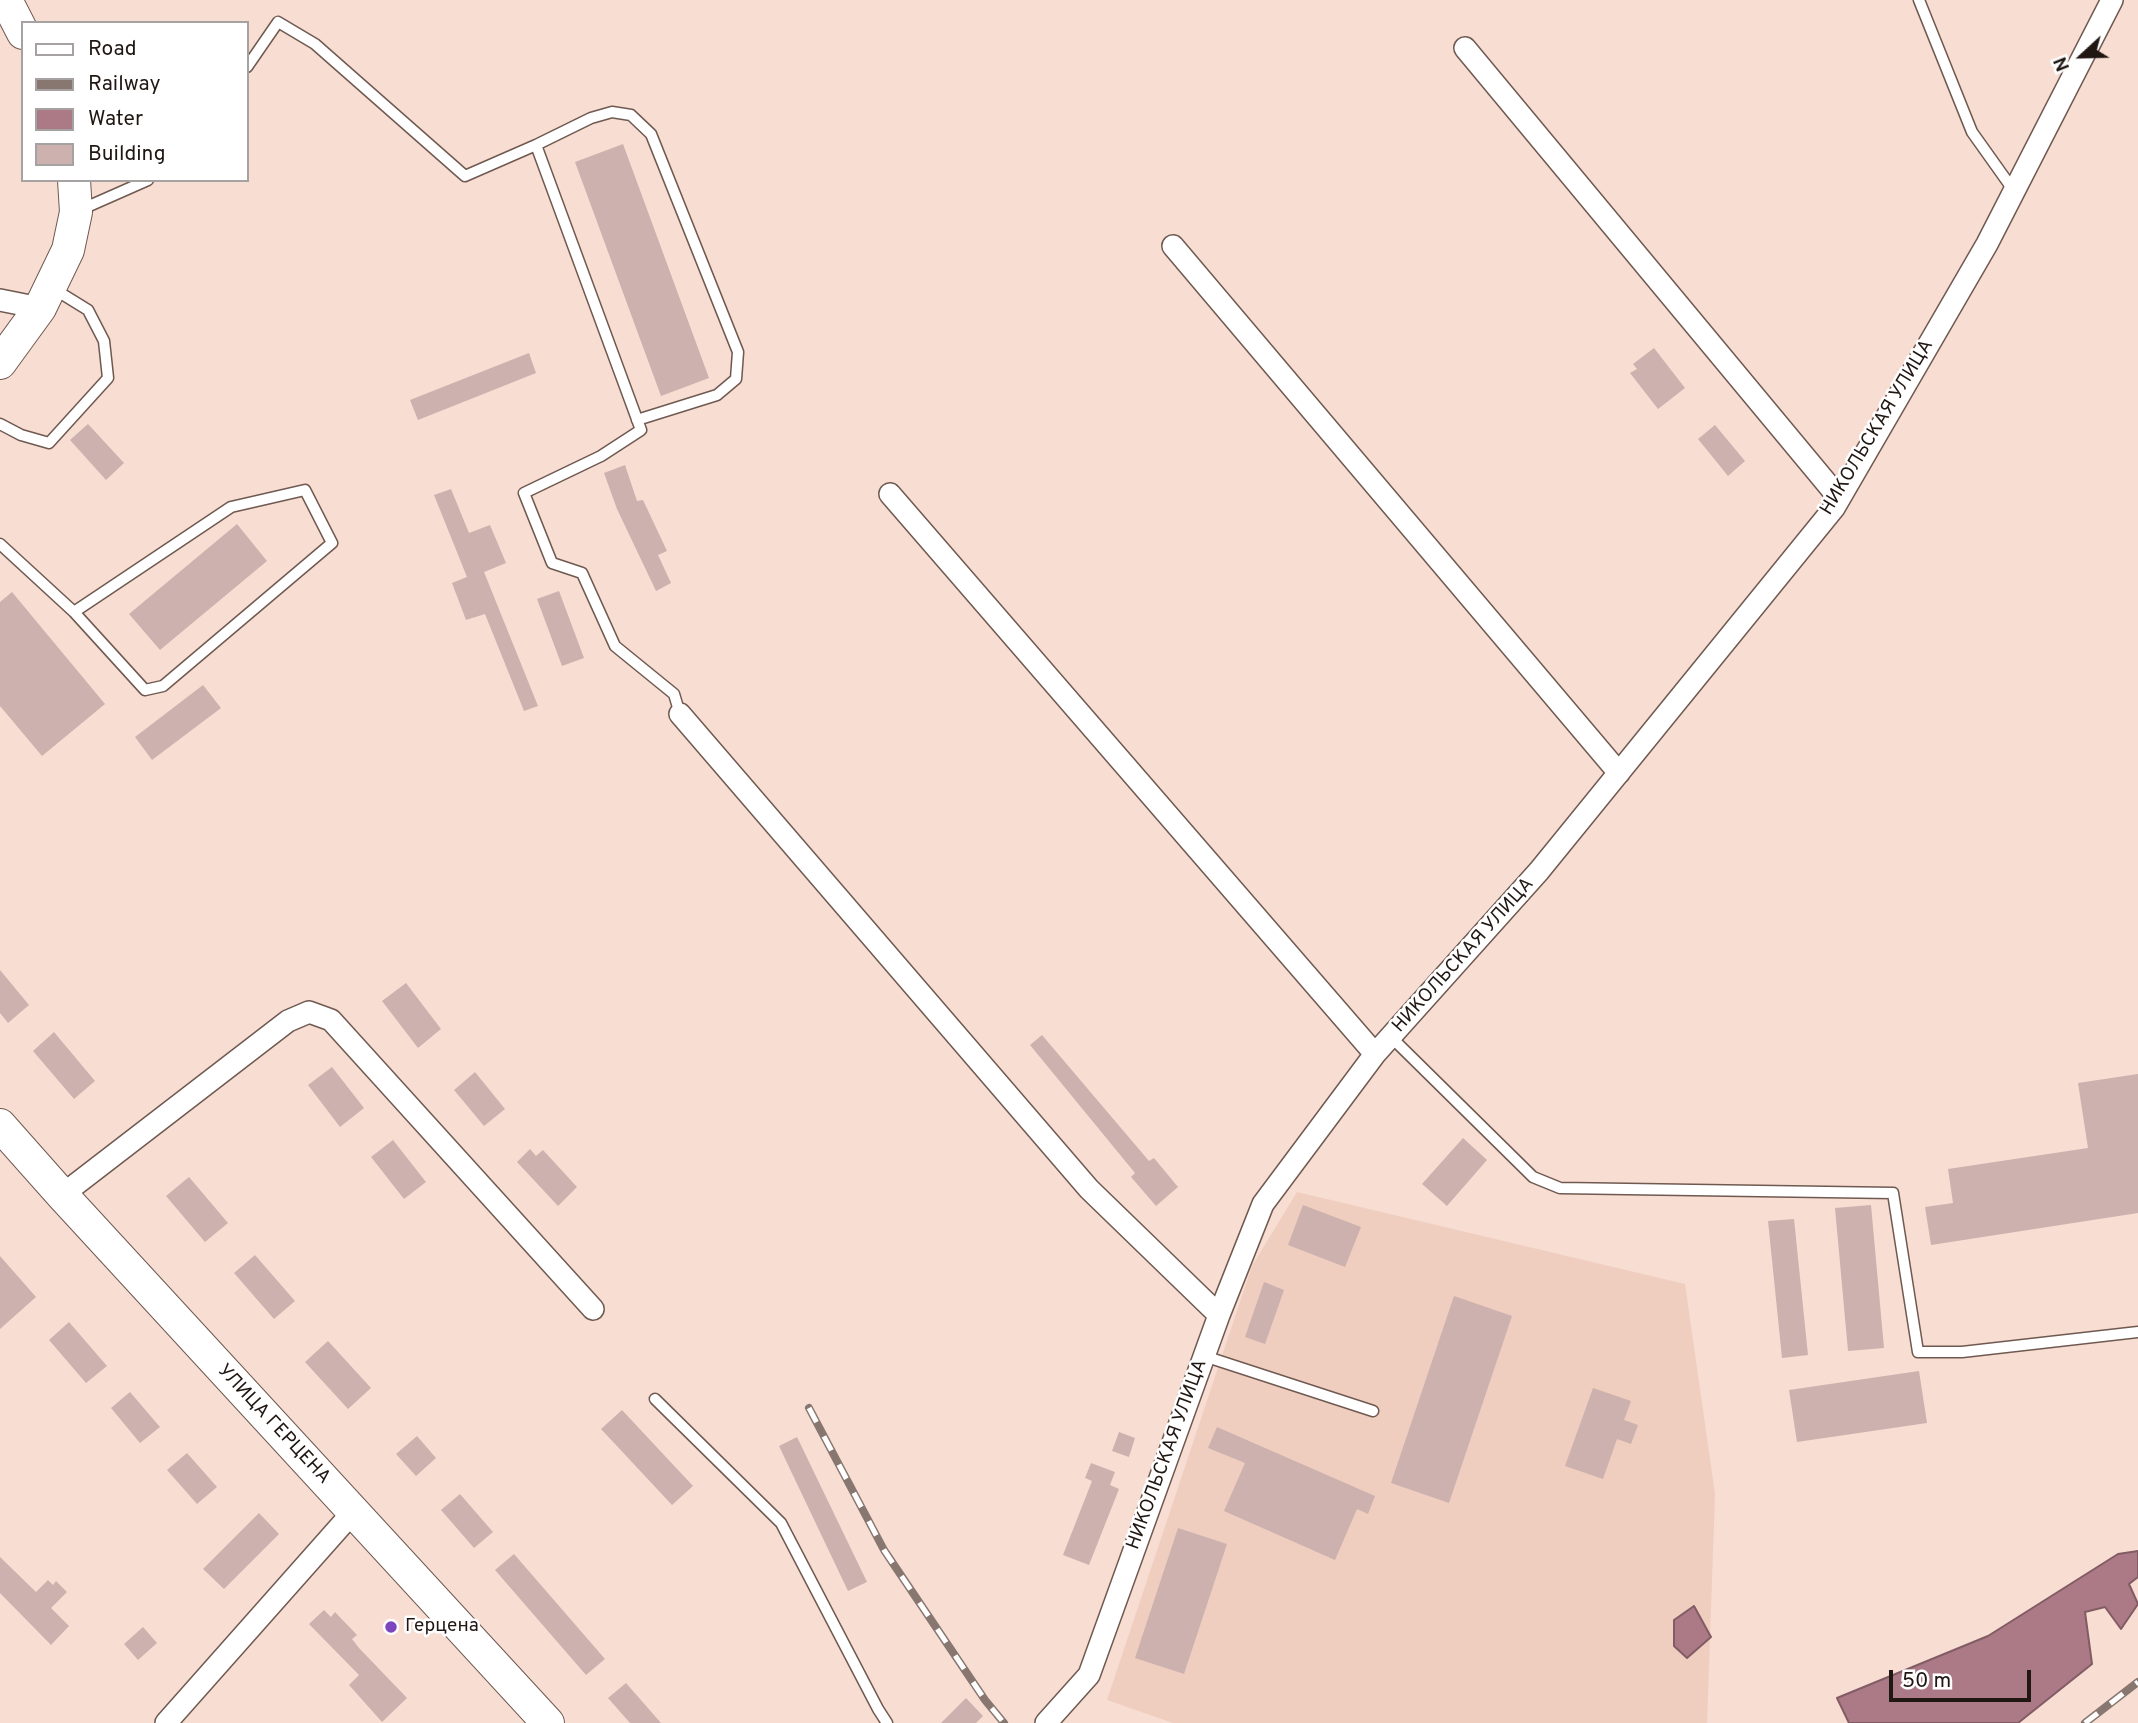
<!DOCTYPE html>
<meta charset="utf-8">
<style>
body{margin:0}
#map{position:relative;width:2138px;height:1723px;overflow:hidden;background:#f7ddd2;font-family:Overpass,sans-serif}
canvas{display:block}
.legend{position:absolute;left:21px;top:21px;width:228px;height:161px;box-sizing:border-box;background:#fff;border:2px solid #a6a2a1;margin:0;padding:9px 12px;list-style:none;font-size:21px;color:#201713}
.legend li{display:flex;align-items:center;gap:14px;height:35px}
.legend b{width:35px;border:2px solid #a6a2a1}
.north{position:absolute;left:2047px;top:21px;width:70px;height:70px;-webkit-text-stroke:5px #fff;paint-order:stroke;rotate:248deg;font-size:19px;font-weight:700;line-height:28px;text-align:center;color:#201713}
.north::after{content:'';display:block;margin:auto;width:24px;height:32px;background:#201713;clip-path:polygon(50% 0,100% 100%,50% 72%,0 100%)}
.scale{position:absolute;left:1889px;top:1670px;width:142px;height:32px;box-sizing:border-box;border:4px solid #201713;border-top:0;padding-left:9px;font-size:21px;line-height:24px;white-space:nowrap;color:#201713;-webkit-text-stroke:5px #fff;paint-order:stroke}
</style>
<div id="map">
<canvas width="2138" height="1723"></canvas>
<ul class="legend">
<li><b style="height:9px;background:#fff"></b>Road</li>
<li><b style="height:9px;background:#887770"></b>Railway</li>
<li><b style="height:19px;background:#ac7a86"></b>Water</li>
<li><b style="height:19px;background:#ccb1ae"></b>Building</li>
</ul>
<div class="north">N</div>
<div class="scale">50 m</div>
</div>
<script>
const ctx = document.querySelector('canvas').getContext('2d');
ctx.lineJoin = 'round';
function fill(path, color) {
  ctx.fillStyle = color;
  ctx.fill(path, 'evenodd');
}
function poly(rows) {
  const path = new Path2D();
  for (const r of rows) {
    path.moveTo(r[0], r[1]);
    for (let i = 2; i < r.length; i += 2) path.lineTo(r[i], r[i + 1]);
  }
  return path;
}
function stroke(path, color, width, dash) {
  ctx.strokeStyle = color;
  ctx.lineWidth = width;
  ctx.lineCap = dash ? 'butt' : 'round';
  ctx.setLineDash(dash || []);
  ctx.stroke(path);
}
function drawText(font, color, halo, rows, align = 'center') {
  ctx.font = font + ' Overpass,sans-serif';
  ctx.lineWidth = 5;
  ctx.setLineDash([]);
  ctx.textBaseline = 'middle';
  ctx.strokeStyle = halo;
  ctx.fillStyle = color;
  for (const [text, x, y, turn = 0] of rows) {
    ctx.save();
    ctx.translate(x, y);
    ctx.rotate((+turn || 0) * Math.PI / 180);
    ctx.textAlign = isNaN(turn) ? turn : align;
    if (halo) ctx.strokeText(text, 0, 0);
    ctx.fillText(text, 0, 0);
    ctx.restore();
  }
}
fill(poly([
 [1297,1192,1685,1284,1715,1494,1707,1723,1173,1723,1107,1700,1252,1266]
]), '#efcebf');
const water = poly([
 [2138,1551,2138,1577,2129,1584,2138,1604,2121,1629,2105,1607,2085,1612,2092,1664,2018,1723,1849,1723,1837,1698,1988,1636,2118,1554,2138,1551],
 [1694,1606,1711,1637,1687,1658,1674,1646,1674,1620,1694,1606]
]);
fill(water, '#ac7a86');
stroke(water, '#825c64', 2);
fill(poly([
 [623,144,709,378,661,396,575,162],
 [1654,348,1685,388,1658,409,1630,373,1637,369,1633,364],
 [529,353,536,373,418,420,410,400],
 [88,424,124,463,106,480,70,440],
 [1715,425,1745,461,1728,476,1698,439],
 [625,465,637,501,643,500,667,551,658,555,671,583,656,591,617,509,604,473],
 [451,489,469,533,490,525,506,563,484,572,538,706,524,711,485,614,466,620,452,583,467,577,434,495],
 [237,524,267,561,160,650,129,614],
 [559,591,584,658,562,666,537,599],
 [12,592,105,704,42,756,0,706,0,602],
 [203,685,221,708,152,760,135,737],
 [0,970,29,1005,8,1023,0,1013],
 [406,983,441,1029,418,1048,382,1001],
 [54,1032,95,1081,74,1099,33,1051],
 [1042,1035,1149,1161,1154,1158,1178,1187,1156,1206,1131,1177,1135,1173,1030,1045],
 [332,1067,364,1108,340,1127,308,1085],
 [475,1072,505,1109,484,1126,454,1090],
 [2138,1074,2138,1213,1931,1245,1925,1207,1953,1203,1948,1169,2088,1148,2078,1083],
 [1463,1138,1487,1160,1447,1206,1422,1184],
 [393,1140,426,1182,404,1199,371,1157],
 [530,1149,536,1156,543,1150,577,1187,558,1206,517,1162],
 [189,1177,228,1223,205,1242,166,1196],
 [1303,1205,1361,1227,1345,1267,1288,1245],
 [1871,1205,1884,1348,1848,1351,1835,1208],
 [1794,1219,1808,1355,1782,1358,1768,1221],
 [255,1255,295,1301,274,1319,234,1273],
 [0,1256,36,1297,0,1329],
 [1264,1282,1284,1290,1265,1344,1245,1337],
 [1454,1296,1512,1316,1449,1503,1391,1483],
 [69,1322,107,1366,86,1383,49,1340],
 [328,1341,371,1388,348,1409,305,1362],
 [1919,1371,1927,1423,1797,1442,1789,1390],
 [1593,1388,1631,1401,1624,1420,1638,1425,1631,1444,1617,1439,1603,1479,1565,1466],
 [130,1392,160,1427,140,1443,111,1408],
 [622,1410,693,1486,672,1505,601,1429],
 [1217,1427,1375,1496,1368,1514,1357,1509,1335,1560,1224,1511,1245,1463,1208,1448],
 [1119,1432,1135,1438,1129,1457,1112,1451],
 [417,1436,436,1458,416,1476,396,1454],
 [797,1437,867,1582,848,1591,779,1446],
 [187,1453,217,1487,197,1504,167,1470],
 [1091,1463,1115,1472,1110,1485,1119,1489,1089,1565,1063,1555,1092,1481,1085,1478],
 [460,1494,493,1532,474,1548,441,1510],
 [259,1513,279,1534,224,1589,203,1569],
 [1178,1528,1227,1544,1184,1674,1135,1658],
 [514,1554,605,1659,586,1675,495,1570],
 [0,1557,36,1592,48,1580,53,1585,56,1581,67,1592,51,1608,69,1626,51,1645,0,1593],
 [324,1610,331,1617,335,1612,357,1635,352,1639,359,1648,407,1698,382,1722,349,1685,359,1675,309,1624],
 [143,1627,157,1643,138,1660,124,1644],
 [626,1683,661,1723,630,1723,608,1698],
 [966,1698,983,1716,976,1723,941,1723]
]), '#ccb1ae');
const service = poly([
 [1919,0,1972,132,2014,191],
 [247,67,278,22,315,44,465,176,536,145,641,430,601,456,524,493,552,563,582,573,615,646,674,694,680,714],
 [536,145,591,118,612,112,631,115,651,134,738,352,736,379,717,395,637,420],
 [80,210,148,180],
 [0,424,21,435,49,443,108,378,104,341,88,310,54,289],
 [0,544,74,612,145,690,163,686,332,543,305,490,231,507,74,612],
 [1391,1037,1533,1177,1560,1188,1893,1193,1918,1352,1962,1352,2138,1332],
 [1204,1356,1373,1411],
 [655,1399,781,1523,878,1709,887,1723]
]);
const minor = poly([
 [1465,48,1839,498],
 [1173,246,1619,773],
 [0,300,40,308],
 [890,494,1375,1054],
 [680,714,1089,1189,1219,1315],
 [62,1195,288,1021,309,1012,331,1020,593,1309],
 [166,1723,353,1512],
 [1046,1723,1089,1675,1219,1315,1263,1204,1375,1054,1539,871,1834,508,1987,244,2112,0]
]);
const secondary = poly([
 [6,0,23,33],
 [0,363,40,308,68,250,76,212,74,180],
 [0,1125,62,1195,548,1723]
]);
stroke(service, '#6f5950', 13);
stroke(minor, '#6f5950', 24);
stroke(secondary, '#6f5950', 34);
stroke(service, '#fff', 10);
stroke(minor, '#fff', 21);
stroke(secondary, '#fff', 32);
const rail = poly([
 [809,1408,884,1550,985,1700,1004,1723],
 [2085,1723,2138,1682]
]);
stroke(rail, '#887770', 8);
stroke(rail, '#fff', 5, [16]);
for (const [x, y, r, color] of [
 [391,1627,7,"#7c47be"]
]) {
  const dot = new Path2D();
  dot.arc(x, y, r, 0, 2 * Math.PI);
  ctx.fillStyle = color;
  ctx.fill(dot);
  stroke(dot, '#fff', 2.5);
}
drawText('19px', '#201713', '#fff', [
 ["НИКОЛЬСКАЯ УЛИЦА",1878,428,-59],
 ["НИКОЛЬСКАЯ УЛИЦА",1464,956,-48],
 ["УЛИЦА ГЕРЦЕНА",273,1425,47],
 ["НИКОЛЬСКАЯ УЛИЦА",1168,1455,-70]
]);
drawText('19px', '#201713', '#fff', [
 ["Герцена",405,1627]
], 'left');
</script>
